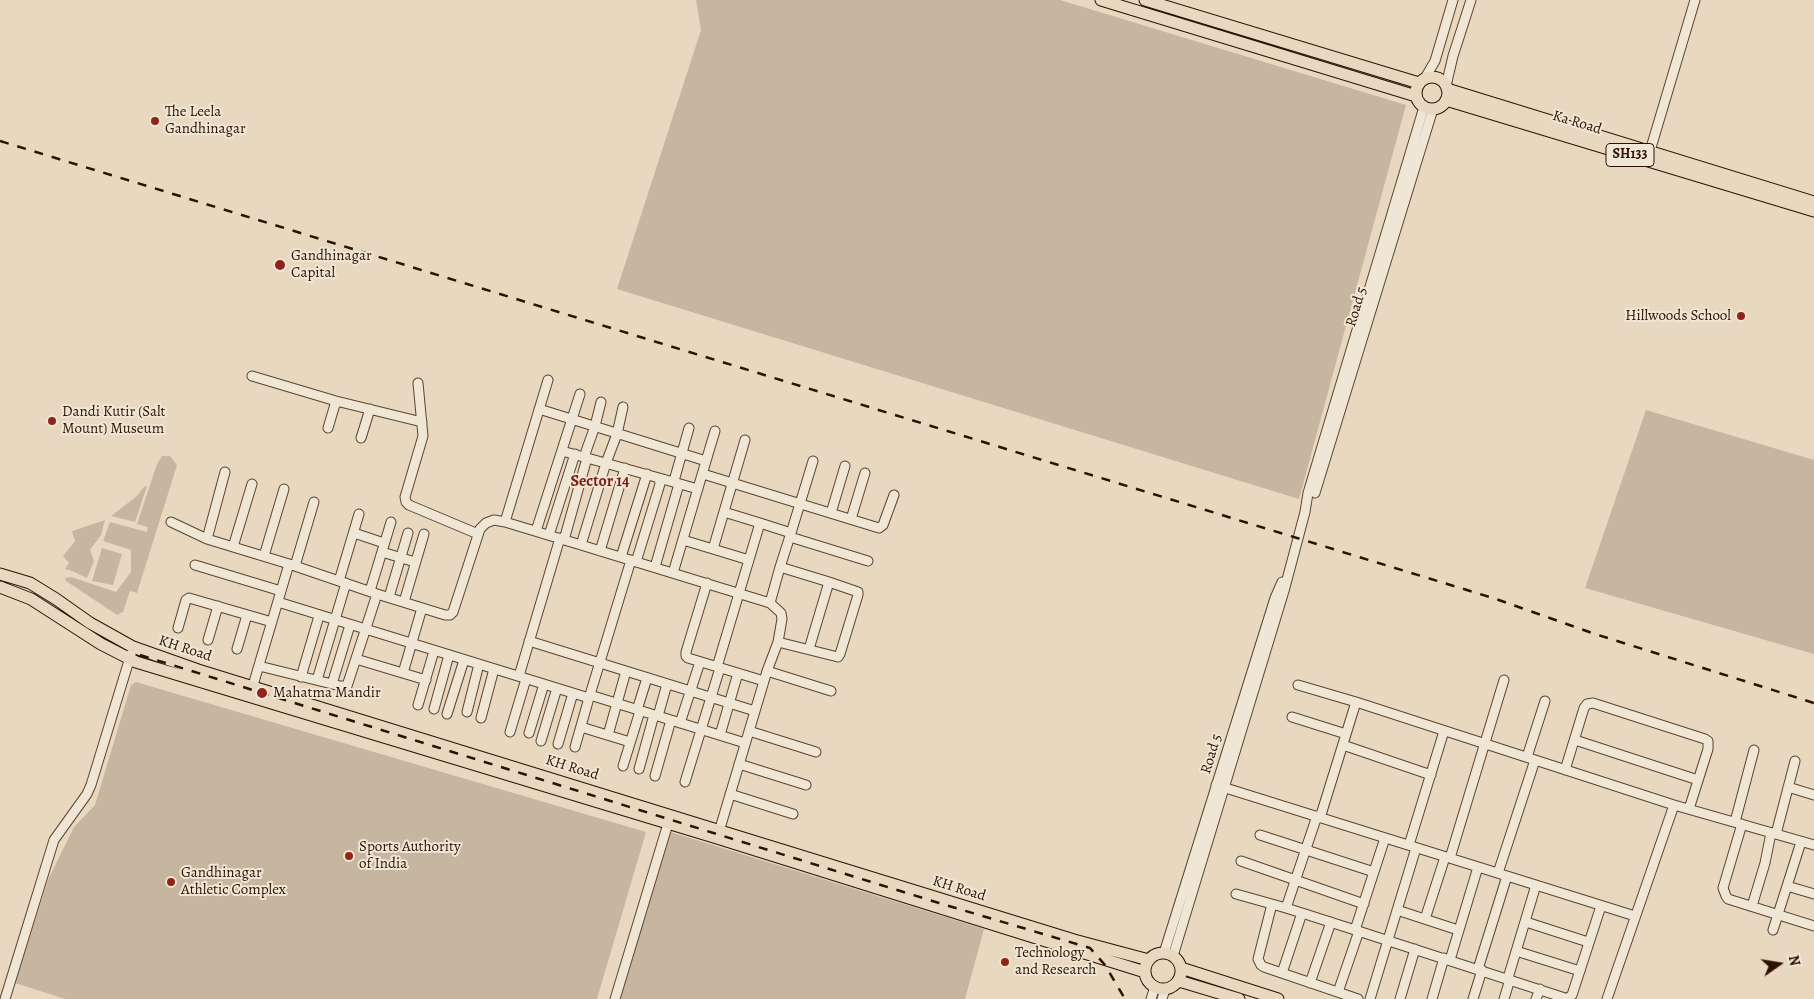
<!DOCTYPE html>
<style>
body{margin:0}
#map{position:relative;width:1814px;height:999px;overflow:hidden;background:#e7d8bf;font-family:Alegreya,serif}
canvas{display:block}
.north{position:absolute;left:1754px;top:939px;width:50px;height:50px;-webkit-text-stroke:4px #efe6d5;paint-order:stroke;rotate:77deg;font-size:14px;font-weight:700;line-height:20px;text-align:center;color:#2d1200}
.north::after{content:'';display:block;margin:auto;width:18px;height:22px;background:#2d1200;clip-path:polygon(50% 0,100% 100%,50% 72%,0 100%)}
</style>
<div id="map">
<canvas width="1814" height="999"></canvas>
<div class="north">N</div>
</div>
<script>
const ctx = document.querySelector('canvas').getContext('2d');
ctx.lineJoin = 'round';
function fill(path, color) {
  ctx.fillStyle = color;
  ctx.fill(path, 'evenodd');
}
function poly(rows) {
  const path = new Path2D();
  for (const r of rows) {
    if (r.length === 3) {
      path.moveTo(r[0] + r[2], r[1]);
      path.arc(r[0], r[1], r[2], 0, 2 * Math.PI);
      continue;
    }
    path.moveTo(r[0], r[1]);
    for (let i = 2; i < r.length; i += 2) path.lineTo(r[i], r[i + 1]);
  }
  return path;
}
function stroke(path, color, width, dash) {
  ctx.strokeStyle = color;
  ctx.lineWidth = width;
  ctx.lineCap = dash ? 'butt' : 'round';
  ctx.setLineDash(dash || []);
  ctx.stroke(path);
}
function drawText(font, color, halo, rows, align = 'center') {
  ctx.font = font + ' Alegreya,serif';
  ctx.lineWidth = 4;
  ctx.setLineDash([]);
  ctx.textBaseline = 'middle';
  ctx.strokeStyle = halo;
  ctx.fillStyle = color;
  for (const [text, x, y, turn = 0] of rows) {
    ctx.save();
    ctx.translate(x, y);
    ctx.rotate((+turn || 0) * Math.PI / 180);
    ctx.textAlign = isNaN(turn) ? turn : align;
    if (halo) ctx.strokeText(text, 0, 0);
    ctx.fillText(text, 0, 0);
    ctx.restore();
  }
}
fill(poly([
 [696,0,1060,0,1406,105,1299,499,617,289,701,30],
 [1646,410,1814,460,1814,654,1585,588],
 [162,456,170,456,177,465,137,593,130,591,123,612,117,615,66,581,65,578,71,577,116,592,131,572,131,550,103,541,110,522,147,532,148,527,137,524,157,464],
 [147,486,135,522,111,516,137,496,144,487],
 [105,520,101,535,90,550,94,561,87,578,70,570,65,569,69,563,63,556,75,541,72,531],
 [102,548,122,554,113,585,92,581],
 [136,682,646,832,597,999,65,999,15,983,48,880,74,827,95,805,131,685],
 [664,830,984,929,965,999,613,999]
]), '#c7b69f');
const minor = poly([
 [1425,78,1435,61,1453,0],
 [1446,86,1453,56,1471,0],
 [1650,151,1695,0],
 [252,376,336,401,422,422],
 [418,383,423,436,405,497,406,502,409,505,478,534],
 [539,409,706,461,673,573],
 [328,428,336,401],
 [361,438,370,409],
 [562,451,659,478,660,484,636,562],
 [584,457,595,426,601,402],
 [706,461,715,431],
 [225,472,207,539,289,564],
 [703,474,879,528,883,525,894,495],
 [659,478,698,489],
 [674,481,689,428],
 [1315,493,1433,109],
 [724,512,760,523],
 [831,513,845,466],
 [851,519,865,473],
 [171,522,207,539],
 [505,522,548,380],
 [536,531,580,394],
 [354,533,384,543],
 [791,533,813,461],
 [549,535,575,454],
 [790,537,868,561],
 [564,540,587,458],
 [683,540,713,549,745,440],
 [581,545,606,463,617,434,623,407],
 [233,547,252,484],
 [713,549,749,560],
 [600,551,625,468],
 [382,552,415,562],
 [264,556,284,489],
 [621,557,647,474],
 [195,565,281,591],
 [295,566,314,502],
 [655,567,679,484],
 [339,581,359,514],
 [707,583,686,652,686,656,688,658,764,681],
 [370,591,391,522],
 [389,597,408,533],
 [278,602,589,698,575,747],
 [404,602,424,534],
 [770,603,780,567,829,582],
 [178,628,186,600,189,598,272,622],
 [208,640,218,606],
 [529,641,755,711],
 [778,642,838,657,840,654,858,595,858,592,829,582,809,649],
 [237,649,247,615],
 [356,659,426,680],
 [259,666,340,686,347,686,377,594],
 [717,667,760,523,791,533,780,567],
 [767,671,831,691],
 [403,673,422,608],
 [519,676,560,538],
 [301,677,319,616],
 [317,680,346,583],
 [332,684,350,625],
 [1298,685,1356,702,1320,818],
 [251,692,289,564,377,594,445,615,450,615,453,612,480,529,486,523,494,520,505,522,581,545,770,603,781,613,782,619,778,642,767,671,718,835],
 [590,695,745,743],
 [589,698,631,560],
 [1356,702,1674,805],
 [418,705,434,651],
 [434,709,449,655],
 [637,710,647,678],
 [467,712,479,664],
 [447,714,464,660],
 [658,716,667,684],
 [1292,717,1346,734],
 [481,718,494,669],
 [680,723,700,662],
 [581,727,630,742],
 [749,731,816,752],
 [510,732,526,679],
 [529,733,544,684],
 [608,735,626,671],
 [720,735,738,673],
 [1575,740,1698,780],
 [541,741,557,688],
 [558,744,573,693],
 [1343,745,1431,775],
 [1527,757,1545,701],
 [739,764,806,785],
 [623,766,640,711],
 [639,769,654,715],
 [1565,770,1584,708,1587,704,1593,703,1705,739,1708,741,1708,749,1689,809],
 [655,776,671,720],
 [685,782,720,668],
 [1216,785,1635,916],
 [1788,787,1814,795],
 [730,794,793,814],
 [1317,816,1286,908,1302,913,1355,930,1385,838],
 [1735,822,1754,750],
 [1742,824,1723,888,1726,896,1728,899,1814,926],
 [1776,834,1795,761],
 [1260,835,1374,872],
 [1409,845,1444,731],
 [1450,858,1504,680],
 [1241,861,1364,904],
 [1498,873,1535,760],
 [1787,886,1814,894],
 [1236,894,1286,908],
 [1272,904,1258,959,1261,965,1264,967,1358,999],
 [1752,906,1765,863,1771,833],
 [1397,910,1458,930],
 [1425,919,1445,857],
 [1526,922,1588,942],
 [1355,930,1568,999],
 [1773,930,1801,842],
 [1516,951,1580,971],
 [1164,953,1275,598,1282,582],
 [1173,956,1284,591,1305,512,1308,493,1424,107],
 [1450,960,1478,867],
 [1478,969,1507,876],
 [1282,973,1302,913],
 [1508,978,1536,885],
 [1310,983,1331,922],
 [1338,992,1359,931],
 [1568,998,1572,995,1601,906],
 [5,999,54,840,87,794,91,785,131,654],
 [615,999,670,817],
 [1151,999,1155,987],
 [1162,999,1165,989],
 [1370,999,1416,848],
 [1400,999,1415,949],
 [1432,999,1444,958],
 [1473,999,1482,970],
 [1504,999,1510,979],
 [1536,999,1540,989],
 [1607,999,1674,805,1814,845]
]);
const major = poly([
 [1101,0,1416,96],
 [1145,0,1419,83],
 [1432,93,16],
 [1447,89,1814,202],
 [1446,100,1814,211],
 [0,574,30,583,56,599,90,623,133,647,198,670,1074,940,1149,960],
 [0,587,31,599,101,644,136,662,717,838,1145,972],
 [1163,971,18],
 [1181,968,1278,999],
 [1179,981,1239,999]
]);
stroke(minor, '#5c4430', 11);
stroke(major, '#2d1200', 13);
stroke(minor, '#efe6d5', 9);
stroke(major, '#e7d8bf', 11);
stroke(poly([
 [0,141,1493,598,1595,634,1814,703],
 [140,655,939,903,1090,948,1105,965,1125,999]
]), '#2d1200', 2.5, [9, 9]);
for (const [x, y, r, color] of [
 [155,121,5,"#8f2418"],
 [280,265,6,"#8f2418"],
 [1741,316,5,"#8f2418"],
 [52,421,5,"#8f2418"],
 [262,693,6,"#8f2418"],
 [349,856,5,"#8f2418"],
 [171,882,5,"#8f2418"],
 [1005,962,5,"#8f2418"]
]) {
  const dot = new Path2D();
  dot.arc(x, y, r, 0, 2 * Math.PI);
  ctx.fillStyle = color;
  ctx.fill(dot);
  stroke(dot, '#efe6d5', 2);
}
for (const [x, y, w] of [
 [1630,155,48]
]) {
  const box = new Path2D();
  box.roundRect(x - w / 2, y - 11.5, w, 23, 4);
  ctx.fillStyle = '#efe6d5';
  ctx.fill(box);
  stroke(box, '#2d1200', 1);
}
drawText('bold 14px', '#2d1200', null, [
 ["SH133",1630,155]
]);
drawText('15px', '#2d1200', '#efe6d5', [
 ["The Leela",165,112],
 ["Gandhinagar",165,129],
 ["Gandhinagar",291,256],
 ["Capital",291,273],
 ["Hillwoods School",1731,316,"right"],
 ["Dandi Kutir (Salt",62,412],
 ["Mount) Museum",62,429],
 ["Mahatma Mandir",273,693],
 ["Sports Authority",359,847],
 ["of India",359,864],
 ["Gandhinagar",181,873],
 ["Athletic Complex",181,890],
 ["Technology",1015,953],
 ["and Research",1015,970]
], 'left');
drawText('15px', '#2d1200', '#efe6d5', [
 ["Ka Road",1577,123,17],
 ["Road 5",1357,307,-73],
 ["KH Road",185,649,18],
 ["Road 5",1212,754,-73],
 ["KH Road",572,768,17],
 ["KH Road",959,889,17]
]);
drawText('bold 16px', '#7a1f14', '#efe6d5', [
 ["Sector 14",600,482]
]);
</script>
